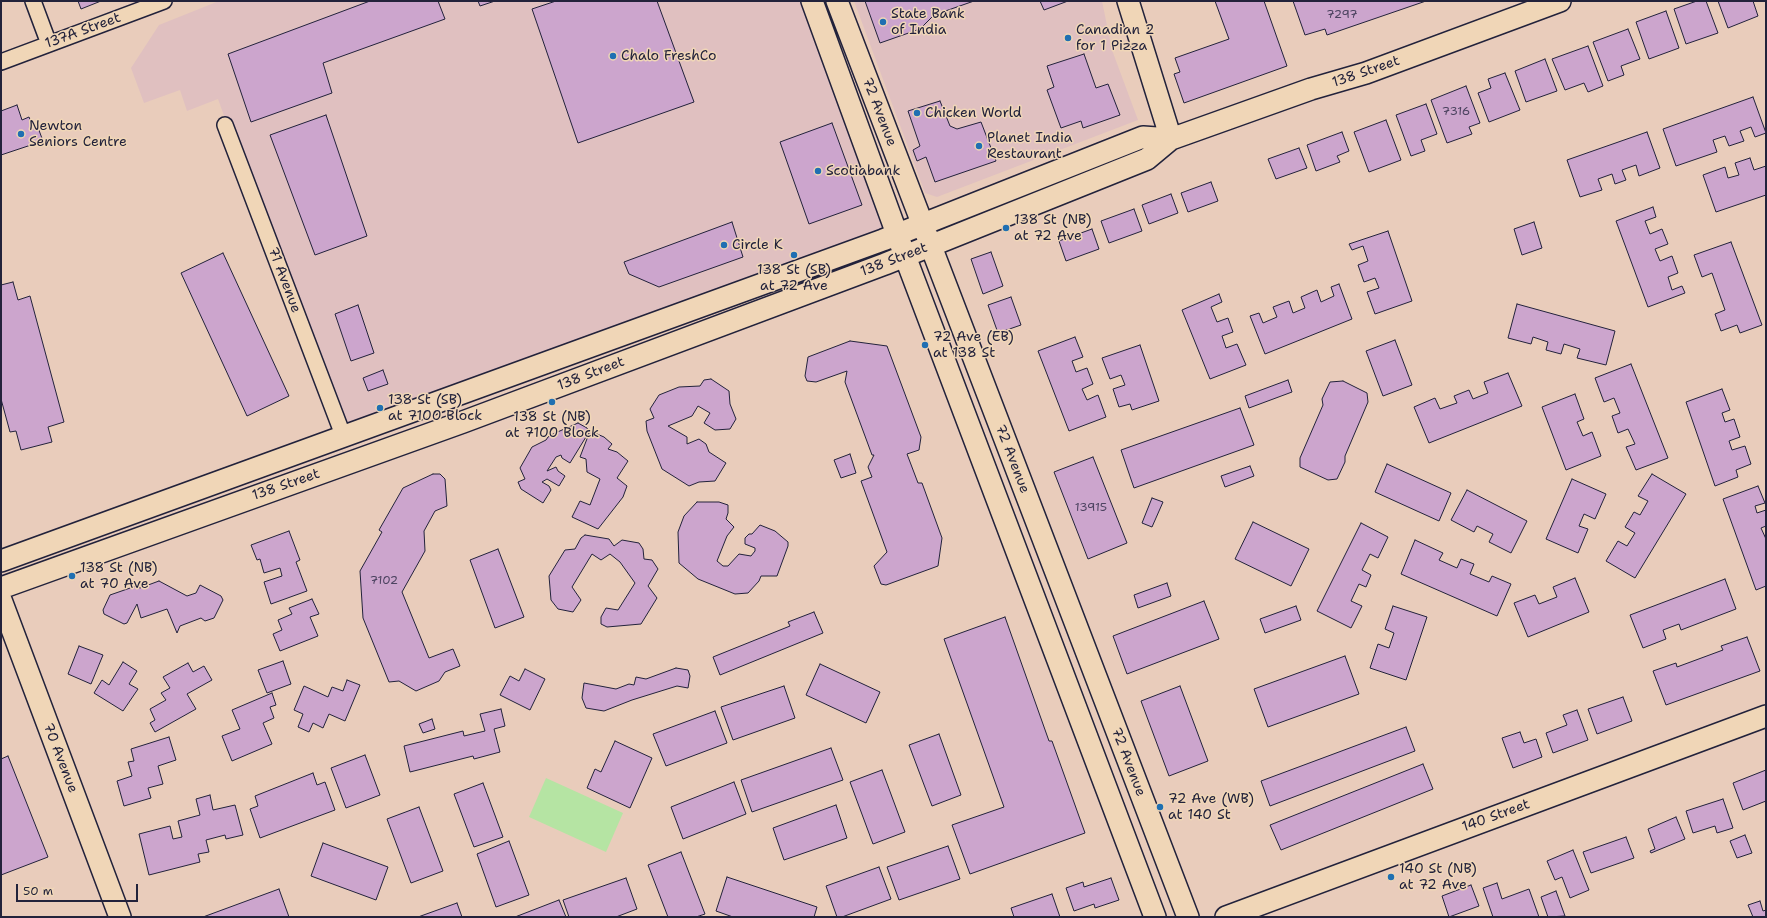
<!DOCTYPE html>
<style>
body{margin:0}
#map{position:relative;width:1767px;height:918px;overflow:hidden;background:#e9ccbb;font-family:"Shantell Sans",sans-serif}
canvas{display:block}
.frame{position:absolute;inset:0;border:2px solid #22223b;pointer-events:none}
.scale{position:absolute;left:16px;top:884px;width:122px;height:18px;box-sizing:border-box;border:2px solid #22223b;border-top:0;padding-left:5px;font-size:12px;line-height:14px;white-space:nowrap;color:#22223b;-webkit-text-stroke:3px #f0d6b7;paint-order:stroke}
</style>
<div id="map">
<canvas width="1767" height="918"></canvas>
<div class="frame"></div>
<div class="scale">50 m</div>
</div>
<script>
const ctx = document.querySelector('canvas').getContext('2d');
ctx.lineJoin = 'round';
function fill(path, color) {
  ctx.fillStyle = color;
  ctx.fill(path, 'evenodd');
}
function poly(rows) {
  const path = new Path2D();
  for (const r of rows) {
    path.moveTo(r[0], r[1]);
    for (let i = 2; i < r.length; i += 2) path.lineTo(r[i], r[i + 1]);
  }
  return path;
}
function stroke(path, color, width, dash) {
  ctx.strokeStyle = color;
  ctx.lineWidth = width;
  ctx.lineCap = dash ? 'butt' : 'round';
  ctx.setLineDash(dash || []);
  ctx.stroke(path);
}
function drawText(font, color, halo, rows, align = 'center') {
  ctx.font = font + ' "Shantell Sans",sans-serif';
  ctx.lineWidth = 3;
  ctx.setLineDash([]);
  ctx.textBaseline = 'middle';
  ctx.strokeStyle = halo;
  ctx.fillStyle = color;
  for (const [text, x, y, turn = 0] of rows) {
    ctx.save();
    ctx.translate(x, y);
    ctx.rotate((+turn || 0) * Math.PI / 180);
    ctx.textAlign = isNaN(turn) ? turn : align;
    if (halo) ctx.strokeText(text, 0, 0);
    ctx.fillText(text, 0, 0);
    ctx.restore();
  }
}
fill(poly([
 [219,1,536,1,537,3,541,1,804,1,892,228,341,439,218,99,187,111,180,90,144,103,131,68,159,25],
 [854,1,1102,1,1112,50,1138,120,937,197,925,193]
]), '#e0c0c0');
fill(poly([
 [546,778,623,813,606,852,529,817]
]), '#b5e4a3');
const building = poly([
 [78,1,101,1,81,9,78,1],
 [370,1,438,1,445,19,323,63,332,93,251,122,228,54,370,1],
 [478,1,495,1,480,6,478,1],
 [556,1,657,1,694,102,578,143,532,9,556,1],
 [865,1,974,1,934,15,920,29,880,43,865,1],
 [1040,1,1068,1,1044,10,1040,1],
 [1215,1,1264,1,1287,66,1184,103,1174,74,1180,72,1175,58,1229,39,1215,1],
 [1293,1,1426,1,1327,35,1325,29,1305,35,1293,1],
 [1697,1,1706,1,1718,33,1686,44,1674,9,1697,1],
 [1718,1,1753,1,1758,16,1728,28,1718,1],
 [1666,11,1679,48,1649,59,1636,22,1666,11],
 [1628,29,1640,59,1621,66,1624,75,1608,81,1593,42,1628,29],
 [1588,46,1603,86,1588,92,1584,83,1565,90,1552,59,1588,46],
 [1084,54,1096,88,1108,84,1120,115,1083,128,1081,121,1061,128,1047,90,1054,87,1047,66,1084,54],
 [1545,59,1557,91,1526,102,1515,71,1545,59],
 [1505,73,1520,110,1489,122,1478,93,1491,88,1488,79,1505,73],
 [1466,86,1480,123,1469,127,1472,134,1447,143,1431,100,1466,86],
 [1753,97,1766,133,1755,137,1751,127,1740,131,1744,141,1729,146,1725,136,1713,140,1717,152,1676,166,1663,129,1753,97],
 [940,101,950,126,957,129,981,122,996,161,935,182,926,157,917,161,913,150,920,146,908,111,940,101],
 [1426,104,1437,134,1421,140,1425,151,1411,156,1396,115,1426,104],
 [17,105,22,120,29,117,33,127,37,125,43,141,1,155,1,111,17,105],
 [326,115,367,236,315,255,270,135,326,115],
 [1386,120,1401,160,1369,172,1354,132,1386,120],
 [832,123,862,205,809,224,780,142,832,123],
 [1342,132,1349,151,1337,156,1340,162,1316,171,1307,145,1342,132],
 [1647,132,1660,168,1639,176,1636,165,1622,170,1626,180,1615,184,1612,174,1598,179,1602,190,1580,197,1567,160,1647,132],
 [1299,148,1307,168,1276,179,1268,159,1299,148],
 [1750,158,1754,170,1766,166,1766,195,1716,212,1703,175,1725,167,1728,178,1739,175,1735,163,1750,158],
 [1211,182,1218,201,1188,212,1181,193,1211,182],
 [1171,194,1178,213,1149,224,1142,205,1171,194],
 [1653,207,1656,217,1645,221,1650,234,1662,229,1668,244,1655,249,1660,261,1672,256,1678,273,1668,277,1672,290,1682,286,1685,293,1648,307,1616,221,1653,207],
 [1134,209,1142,231,1109,243,1101,221,1134,209],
 [732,222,743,257,659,287,629,274,624,262,732,222],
 [1534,222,1542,248,1522,255,1514,229,1534,222],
 [1092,229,1099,249,1066,261,1059,241,1092,229],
 [1388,231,1412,301,1375,314,1367,292,1379,288,1375,278,1364,282,1358,265,1368,261,1363,246,1352,250,1349,244,1388,231],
 [1731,242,1762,325,1740,333,1737,325,1721,331,1715,314,1725,310,1712,273,1702,277,1694,255,1731,242],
 [991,252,1003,286,983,294,971,259,991,252],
 [223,253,289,396,247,416,181,273,223,253],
 [13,282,18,300,30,296,64,422,48,427,52,442,21,450,16,431,10,432,1,399,1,285,13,282],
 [1339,284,1352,319,1265,354,1250,316,1259,313,1263,323,1277,317,1273,307,1289,301,1293,313,1305,308,1301,297,1317,290,1321,302,1334,296,1331,287,1339,284],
 [1219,294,1222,302,1211,307,1217,322,1228,318,1233,332,1222,336,1226,348,1237,344,1246,365,1210,379,1182,310,1219,294],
 [1011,297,1021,325,998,333,988,305,1011,297],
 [1517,304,1615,331,1606,365,1577,358,1580,349,1564,344,1561,354,1546,350,1548,342,1533,337,1531,344,1508,338,1517,304],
 [358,305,374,353,351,361,335,314,358,305],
 [1075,337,1083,357,1072,361,1076,372,1087,368,1093,384,1082,389,1087,400,1098,395,1106,417,1069,431,1038,351,1075,337],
 [1395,340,1412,385,1383,396,1366,351,1395,340],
 [850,341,887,346,921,437,919,450,907,454,918,483,922,483,942,538,938,566,886,585,881,584,874,566,887,552,861,481,872,477,868,467,874,455,872,455,845,382,847,371,816,382,807,381,805,376,808,357,850,341],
 [1140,345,1159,401,1132,410,1130,404,1119,407,1113,389,1125,385,1121,375,1110,379,1102,358,1140,345],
 [1631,364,1668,458,1636,470,1626,447,1635,444,1628,429,1618,433,1612,416,1620,413,1614,398,1604,402,1595,378,1631,364],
 [383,370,388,384,368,391,363,378,383,370],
 [1508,373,1522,406,1429,443,1414,407,1435,398,1440,409,1457,403,1454,396,1469,390,1473,399,1488,393,1484,382,1508,373],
 [711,379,729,391,730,404,736,419,730,429,715,430,704,423,710,413,698,406,692,416,668,426,687,437,687,444,699,439,706,444,709,452,726,463,715,481,699,482,689,486,662,469,647,431,646,421,654,418,650,409,659,395,679,387,700,386,704,380,711,379],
 [1288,380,1292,392,1249,408,1245,396,1288,380],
 [1343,381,1367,393,1368,402,1345,456,1345,462,1337,479,1328,480,1300,467,1300,458,1323,405,1322,399,1330,382,1343,381],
 [1722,389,1730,410,1722,413,1725,422,1734,419,1740,437,1729,441,1732,450,1745,446,1751,464,1736,470,1738,477,1715,486,1686,402,1722,389],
 [1575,394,1584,419,1577,422,1583,436,1592,432,1601,456,1566,470,1542,407,1575,394],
 [1240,408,1254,445,1134,488,1121,450,1240,408],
 [578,423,587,428,589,432,570,463,562,458,561,455,556,457,547,471,556,467,558,471,565,476,559,486,547,479,542,482,549,486,551,490,543,503,521,489,518,482,525,479,520,468,532,447,546,440,548,437,553,434,578,423],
 [590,431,604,437,612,444,608,449,617,452,628,461,617,478,627,486,623,497,598,529,572,517,580,501,590,505,600,479,587,472,586,459,580,457,590,431],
 [850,454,856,473,841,478,834,460,850,454],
 [1093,457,1127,543,1088,559,1054,472,1093,457],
 [1387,464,1451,493,1439,521,1375,492,1387,464],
 [1250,466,1254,476,1225,487,1221,476,1250,466],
 [433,474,440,474,445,479,447,506,435,511,424,531,425,551,402,592,429,658,453,649,460,666,445,672,439,681,416,691,399,681,389,682,363,618,360,571,382,532,379,530,403,488,433,474],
 [1652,474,1686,494,1635,578,1606,561,1618,541,1627,546,1635,533,1625,527,1634,512,1640,515,1648,501,1638,496,1652,474],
 [1572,479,1606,494,1595,519,1584,514,1579,526,1588,529,1578,553,1546,539,1572,479],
 [1758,486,1765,503,1755,506,1757,513,1766,510,1766,526,1761,528,1766,539,1766,586,1756,590,1723,499,1758,486],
 [1467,490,1527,521,1511,553,1489,542,1493,534,1477,526,1474,532,1451,520,1467,490],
 [1152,498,1163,502,1152,527,1142,523,1152,498],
 [697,502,719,502,728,505,728,513,726,519,734,527,727,536,717,561,723,566,728,566,739,554,751,556,755,551,755,548,745,544,745,538,749,534,752,534,760,525,775,531,788,542,788,546,777,576,761,576,759,581,748,593,735,594,698,579,679,563,678,532,684,516,697,502],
 [1253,522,1309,549,1291,586,1235,559,1253,522],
 [1361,523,1388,537,1378,558,1370,554,1362,570,1371,575,1366,587,1359,584,1351,601,1362,606,1351,628,1317,611,1361,523],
 [289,531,300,560,296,562,307,591,271,604,264,582,282,576,280,568,264,573,260,559,257,560,251,545,289,531],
 [585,535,609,539,614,546,622,540,639,543,643,549,644,559,652,560,658,569,648,586,657,598,641,624,607,627,601,624,601,617,606,608,618,610,635,583,620,562,610,554,601,560,592,554,572,587,581,600,573,612,558,609,551,600,549,576,565,550,575,549,581,538,585,535],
 [1415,540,1443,553,1439,560,1457,568,1461,559,1474,564,1470,574,1489,582,1492,576,1511,584,1497,616,1401,574,1415,540],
 [498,549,524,617,495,628,470,560,498,549],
 [1575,578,1589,612,1528,637,1514,603,1535,595,1539,604,1557,597,1553,587,1575,578],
 [1725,579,1736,609,1681,630,1679,624,1663,630,1666,639,1643,648,1630,615,1725,579],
 [159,581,187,596,196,593,200,585,221,596,223,600,214,618,205,621,201,618,180,626,177,633,167,609,141,618,137,604,127,623,124,624,104,614,103,610,110,595,136,586,140,588,159,581],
 [1167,583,1171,596,1138,608,1134,595,1167,583],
 [312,599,319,614,310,617,318,636,280,651,273,634,282,630,278,620,292,614,289,608,312,599],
 [1204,601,1219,639,1127,674,1113,636,1204,601],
 [1296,606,1301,620,1265,633,1260,619,1296,606],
 [1393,606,1427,617,1406,680,1370,668,1378,644,1389,648,1394,633,1385,629,1393,606],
 [814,612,823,633,720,675,713,657,790,626,788,622,814,612],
 [1005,617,1049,741,1052,741,1085,833,970,874,952,825,1004,807,944,639,1005,617],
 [1747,637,1760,671,1666,705,1653,671,1676,663,1677,667,1723,650,1721,646,1747,637],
 [79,646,103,655,91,684,68,674,79,646],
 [1345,656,1359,694,1268,727,1254,689,1345,656],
 [283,661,291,684,267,693,258,670,283,661],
 [123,662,137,671,129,684,138,689,123,711,94,693,102,680,109,685,123,662],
 [188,663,193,672,204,666,212,680,187,694,196,709,155,732,150,723,155,720,150,709,166,700,161,693,170,688,163,677,188,663],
 [820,664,880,692,866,723,806,695,820,664],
 [676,668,688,670,690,676,688,688,677,686,632,700,604,711,586,708,582,698,584,683,616,689,629,684,634,685,636,677,646,679,676,668],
 [525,669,545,679,530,710,500,695,510,676,519,681,525,669],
 [347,680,360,685,345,721,329,714,323,728,313,723,309,732,298,727,303,714,294,710,304,686,328,697,332,687,343,691,347,680],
 [784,686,795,718,733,740,721,707,784,686],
 [1180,686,1208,761,1169,776,1141,701,1180,686],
 [272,693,276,705,270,707,274,718,263,723,272,744,232,761,222,736,240,729,232,710,272,693],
 [1623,697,1632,721,1597,734,1588,709,1623,697],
 [501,709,505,726,494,729,500,752,474,759,473,756,410,772,404,746,463,731,464,736,485,731,480,714,501,709],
 [1577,710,1588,740,1553,753,1546,733,1567,725,1563,715,1577,710],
 [715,711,727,743,666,766,653,734,715,711],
 [432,719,435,729,423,733,419,724,432,719],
 [1406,727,1415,751,1270,806,1261,781,1406,727],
 [1520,732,1524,743,1536,739,1542,757,1513,768,1502,738,1520,732],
 [939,734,961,795,932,806,909,745,939,734],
 [169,737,176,760,158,766,163,784,148,788,151,798,124,806,117,781,132,776,128,762,134,761,131,749,169,737],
 [615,741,652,758,630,808,587,788,595,769,601,772,615,741],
 [831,748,843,780,752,812,741,780,831,748],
 [365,755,380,795,346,808,331,768,365,755],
 [8,756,48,857,1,875,1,759,8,756],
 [1423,764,1433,789,1281,850,1270,825,1423,764],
 [882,770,905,832,873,844,850,782,882,770],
 [1766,770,1766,801,1743,810,1733,783,1766,770],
 [313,773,317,785,325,782,335,810,260,838,250,809,258,806,255,796,313,773],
 [734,782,746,814,683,839,671,807,734,782],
 [483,783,503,837,474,847,454,794,483,783],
 [210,795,213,810,235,805,243,835,226,839,225,835,206,840,209,852,198,854,200,862,149,875,139,834,170,826,173,839,182,837,178,821,200,815,196,799,210,795],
 [1723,799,1733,828,1717,833,1715,826,1693,833,1686,811,1723,799],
 [836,805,847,838,784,860,773,828,836,805],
 [419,807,443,871,411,883,387,819,419,807],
 [1676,817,1685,839,1651,853,1650,851,1655,849,1648,829,1676,817],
 [1745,835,1752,853,1737,858,1730,841,1745,835],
 [1626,837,1634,858,1591,873,1583,852,1626,837],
 [509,841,529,895,496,907,477,854,509,841],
 [323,843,388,867,376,900,311,876,323,843],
 [948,846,960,879,899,900,887,867,948,846],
 [1573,850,1589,890,1570,898,1562,877,1555,880,1547,861,1573,850],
 [681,852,705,914,696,917,668,917,648,865,681,852],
 [879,867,891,899,842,917,837,917,826,886,879,867],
 [727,877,817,907,814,917,733,917,716,911,727,877],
 [626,878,637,909,616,917,569,917,563,900,626,878],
 [1111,878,1119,900,1095,908,1094,904,1074,911,1066,888,1083,882,1084,887,1111,878],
 [1497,883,1502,899,1529,889,1539,917,1493,917,1483,888,1497,883],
 [1471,885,1479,906,1449,917,1442,896,1471,885],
 [279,889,289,917,203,917,279,889],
 [1556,891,1565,916,1548,917,1541,897,1556,891],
 [1052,894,1060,917,1014,917,1011,908,1052,894],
 [559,900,566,917,515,917,559,900],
 [1760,901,1763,911,1766,910,1766,917,1753,917,1748,905,1760,901],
 [457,903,462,917,418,917,457,903]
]);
fill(building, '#cca5cd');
stroke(building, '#22223b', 1);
const street = poly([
 [33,1,49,44],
 [1,62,164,1],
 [225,125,343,435]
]);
const secondary = poly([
 [812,1,905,256,1155,917],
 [837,1,1188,917],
 [1128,1,1171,139],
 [1,561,883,240,1143,137,1171,139],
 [1,588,463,422,885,264,1147,159,1171,139,1311,89,1366,73,1560,1],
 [1,600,120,917],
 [1226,917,1766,716]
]);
stroke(street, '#22223b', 18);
stroke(secondary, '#22223b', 24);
stroke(street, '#f0d6b7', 15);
stroke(secondary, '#f0d6b7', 21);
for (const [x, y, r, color] of [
 [883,22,4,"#1f6fb2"],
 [1068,38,4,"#1f6fb2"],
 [613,56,4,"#1f6fb2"],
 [917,113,4,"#1f6fb2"],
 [21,134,4,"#1f6fb2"],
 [979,146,4,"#1f6fb2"],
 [818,171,4,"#1f6fb2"],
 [1006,228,4,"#1f6fb2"],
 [724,245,4,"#1f6fb2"],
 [794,255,4,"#1f6fb2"],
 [925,345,4,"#1f6fb2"],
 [552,402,4,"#1f6fb2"],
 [380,408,4,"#1f6fb2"],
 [72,576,4,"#1f6fb2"],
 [1160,807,4,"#1f6fb2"],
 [1391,877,4,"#1f6fb2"]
]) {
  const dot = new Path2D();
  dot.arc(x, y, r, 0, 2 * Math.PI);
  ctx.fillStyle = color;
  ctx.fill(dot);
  stroke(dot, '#f0d6b7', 1.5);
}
drawText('12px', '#4c4360', null, [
 ["7297",1342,15],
 ["7316",1456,112],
 ["13915",1091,508],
 ["7102",384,581]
]);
drawText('14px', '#22223b', '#f0d6b7', [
 ["State Bank",891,14],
 ["of India",891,30],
 ["Canadian 2",1076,30],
 ["for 1 Pizza",1076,46],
 ["Chalo FreshCo",621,56],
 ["Chicken World",925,113],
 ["Newton",29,126],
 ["Seniors Centre",29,142],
 ["Planet India",987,138],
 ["Restaurant",987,154],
 ["Scotiabank",826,171],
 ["138 St (NB)",1014,220],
 ["at 72 Ave",1014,236],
 ["Circle K",732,245],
 ["138 St (SB)",794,270,"center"],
 ["at 72 Ave",794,286,"center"],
 ["72 Ave (EB)",933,337],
 ["at 138 St",933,353],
 ["138 St (SB)",388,400],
 ["at 7100 Block",388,416],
 ["138 St (NB)",552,417,"center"],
 ["at 7100 Block",552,433,"center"],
 ["138 St (NB)",80,568],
 ["at 70 Ave",80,584],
 ["72 Ave (WB)",1168,799],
 ["at 140 St",1168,815],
 ["140 St (NB)",1399,869],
 ["at 72 Ave",1399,885]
], 'left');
drawText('14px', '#22223b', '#f0d6b7', [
 ["137A Street",83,31,-20],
 ["138 Street",1366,72,-19],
 ["72 Avenue",879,112,69],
 ["138 Street",894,260,-21],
 ["71 Avenue",284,280,69],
 ["138 Street",591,374,-21],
 ["72 Avenue",1012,459,69],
 ["138 Street",286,485,-19],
 ["70 Avenue",60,758,69],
 ["72 Avenue",1128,762,69],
 ["140 Street",1496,816,-20]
]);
</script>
